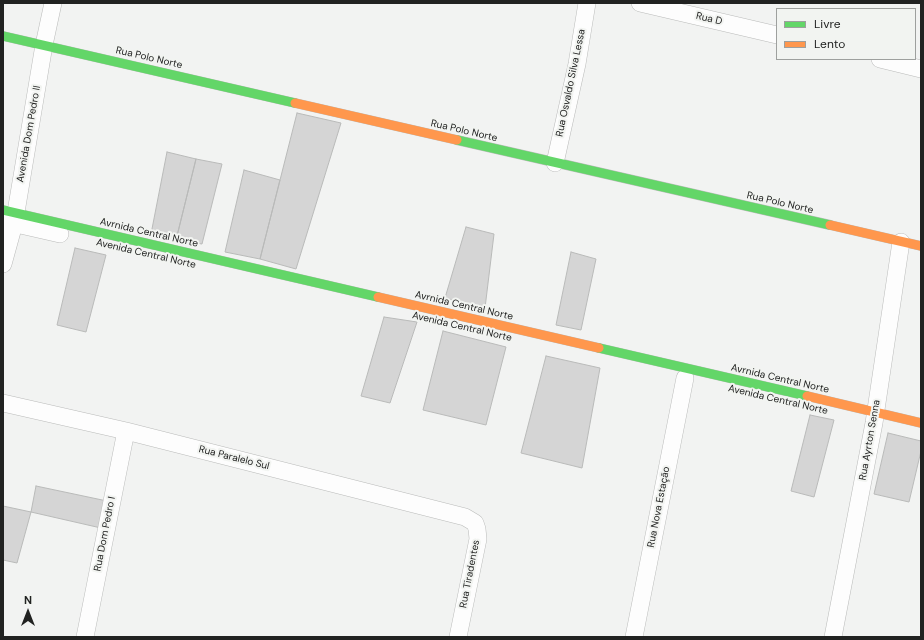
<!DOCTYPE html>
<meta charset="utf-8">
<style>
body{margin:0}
#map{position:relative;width:924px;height:640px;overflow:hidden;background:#f2f3f2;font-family:"DM Sans",sans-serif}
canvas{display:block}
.frame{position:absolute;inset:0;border:4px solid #212221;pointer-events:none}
.legend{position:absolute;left:776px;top:8px;width:140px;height:52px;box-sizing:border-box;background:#f2f4f1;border:1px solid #9ea09e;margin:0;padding:5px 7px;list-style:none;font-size:12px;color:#212221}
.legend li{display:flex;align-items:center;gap:8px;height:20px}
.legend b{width:20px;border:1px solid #9ea09e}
.north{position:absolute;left:8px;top:592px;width:40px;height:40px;-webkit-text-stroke:3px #f2f4f1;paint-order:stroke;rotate:0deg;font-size:11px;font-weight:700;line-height:16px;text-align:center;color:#212221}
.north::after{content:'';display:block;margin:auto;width:14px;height:18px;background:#212221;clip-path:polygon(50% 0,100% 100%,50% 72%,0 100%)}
</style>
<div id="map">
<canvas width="924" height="640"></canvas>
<div class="frame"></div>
<ul class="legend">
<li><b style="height:5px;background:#63d668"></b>Livre</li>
<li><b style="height:5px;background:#ff974d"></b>Lento</li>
</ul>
<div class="north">N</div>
</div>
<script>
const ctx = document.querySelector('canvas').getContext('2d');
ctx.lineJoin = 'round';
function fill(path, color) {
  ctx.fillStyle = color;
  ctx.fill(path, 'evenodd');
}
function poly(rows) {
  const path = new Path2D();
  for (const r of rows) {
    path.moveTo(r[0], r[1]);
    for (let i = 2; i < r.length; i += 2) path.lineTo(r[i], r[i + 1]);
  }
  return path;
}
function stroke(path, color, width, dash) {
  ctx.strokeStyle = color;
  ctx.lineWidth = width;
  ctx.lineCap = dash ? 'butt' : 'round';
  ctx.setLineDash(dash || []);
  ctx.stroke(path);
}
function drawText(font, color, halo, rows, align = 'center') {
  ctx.font = font + ' "DM Sans",sans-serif';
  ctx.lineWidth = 4;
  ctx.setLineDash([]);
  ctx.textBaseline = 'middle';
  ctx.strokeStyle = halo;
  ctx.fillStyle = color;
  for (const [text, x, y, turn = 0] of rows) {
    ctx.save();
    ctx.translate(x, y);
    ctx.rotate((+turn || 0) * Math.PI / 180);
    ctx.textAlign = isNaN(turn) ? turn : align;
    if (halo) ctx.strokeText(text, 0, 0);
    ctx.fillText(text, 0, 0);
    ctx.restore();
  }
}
const building = poly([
 [297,113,341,123,296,269,260,259,297,113],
 [167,152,196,159,176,240,151,234,167,152],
 [196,159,222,164,202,244,176,240,196,159],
 [244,170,280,180,260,259,225,252,244,170],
 [466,227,494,234,485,308,445,298,466,227],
 [75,248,106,255,86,332,57,325,75,248],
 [571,252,596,259,581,330,556,325,571,252],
 [384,317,417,322,390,403,361,396,384,317],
 [443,331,506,347,486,425,423,410,443,331],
 [546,356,600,368,582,468,521,453,546,356],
 [810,415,834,420,814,497,791,491,810,415],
 [888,433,921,441,921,451,909,502,874,494,888,433],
 [36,486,107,501,101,528,31,512,36,486],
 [3,506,31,512,17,563,3,560,3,506]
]);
fill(building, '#d5d5d5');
stroke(building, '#b9bab9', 1);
const street = poly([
 [640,3,777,35],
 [880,59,921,69],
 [555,163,577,64,587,3],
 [3,221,60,234],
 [3,264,14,224,44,45,53,3],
 [3,403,126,431,465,517,475,523,477,529,478,539,458,637],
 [85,637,126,431],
 [634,637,685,378],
 [833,637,874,423,901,242]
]);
const fast = poly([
 [3,36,295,103],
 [457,140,830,225],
 [3,210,378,297],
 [599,348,807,396]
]);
const slow = poly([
 [295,103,457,140],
 [830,225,921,246],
 [378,297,599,348],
 [807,396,921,423]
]);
stroke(street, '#babbba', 18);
stroke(fast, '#babbba', 10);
stroke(slow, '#babbba', 10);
stroke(street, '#fdfdfd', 17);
stroke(fast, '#63d668', 9);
stroke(slow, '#ff974d', 9);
drawText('10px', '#212221', '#f2f4f1', [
 ["Rua D",709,19,13],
 ["Rua Polo Norte",149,58,13],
 ["Rua Osvaldo Silva Lessa",571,83,-78],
 ["Rua Polo Norte",464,131,13],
 ["Avenida Dom Pedro II",29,134,-80],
 ["Rua Polo Norte",780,203,13],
 ["Avrnida Central Norte",149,233,13],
 ["Avenida Central Norte",146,254,13],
 ["Avrnida Central Norte",464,306,13],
 ["Avenida Central Norte",462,327,13],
 ["Avrnida Central Norte",780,379,13],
 ["Avenida Central Norte",778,400,13],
 ["Rua Ayrton Senna",870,440,-80],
 ["Rua Paralelo Sul",234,458,14],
 ["Rua Nova Estação",659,507,-79],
 ["Rua Dom Pedro I",105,534,-79],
 ["Rua Tiradentes",470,574,-79]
]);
</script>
